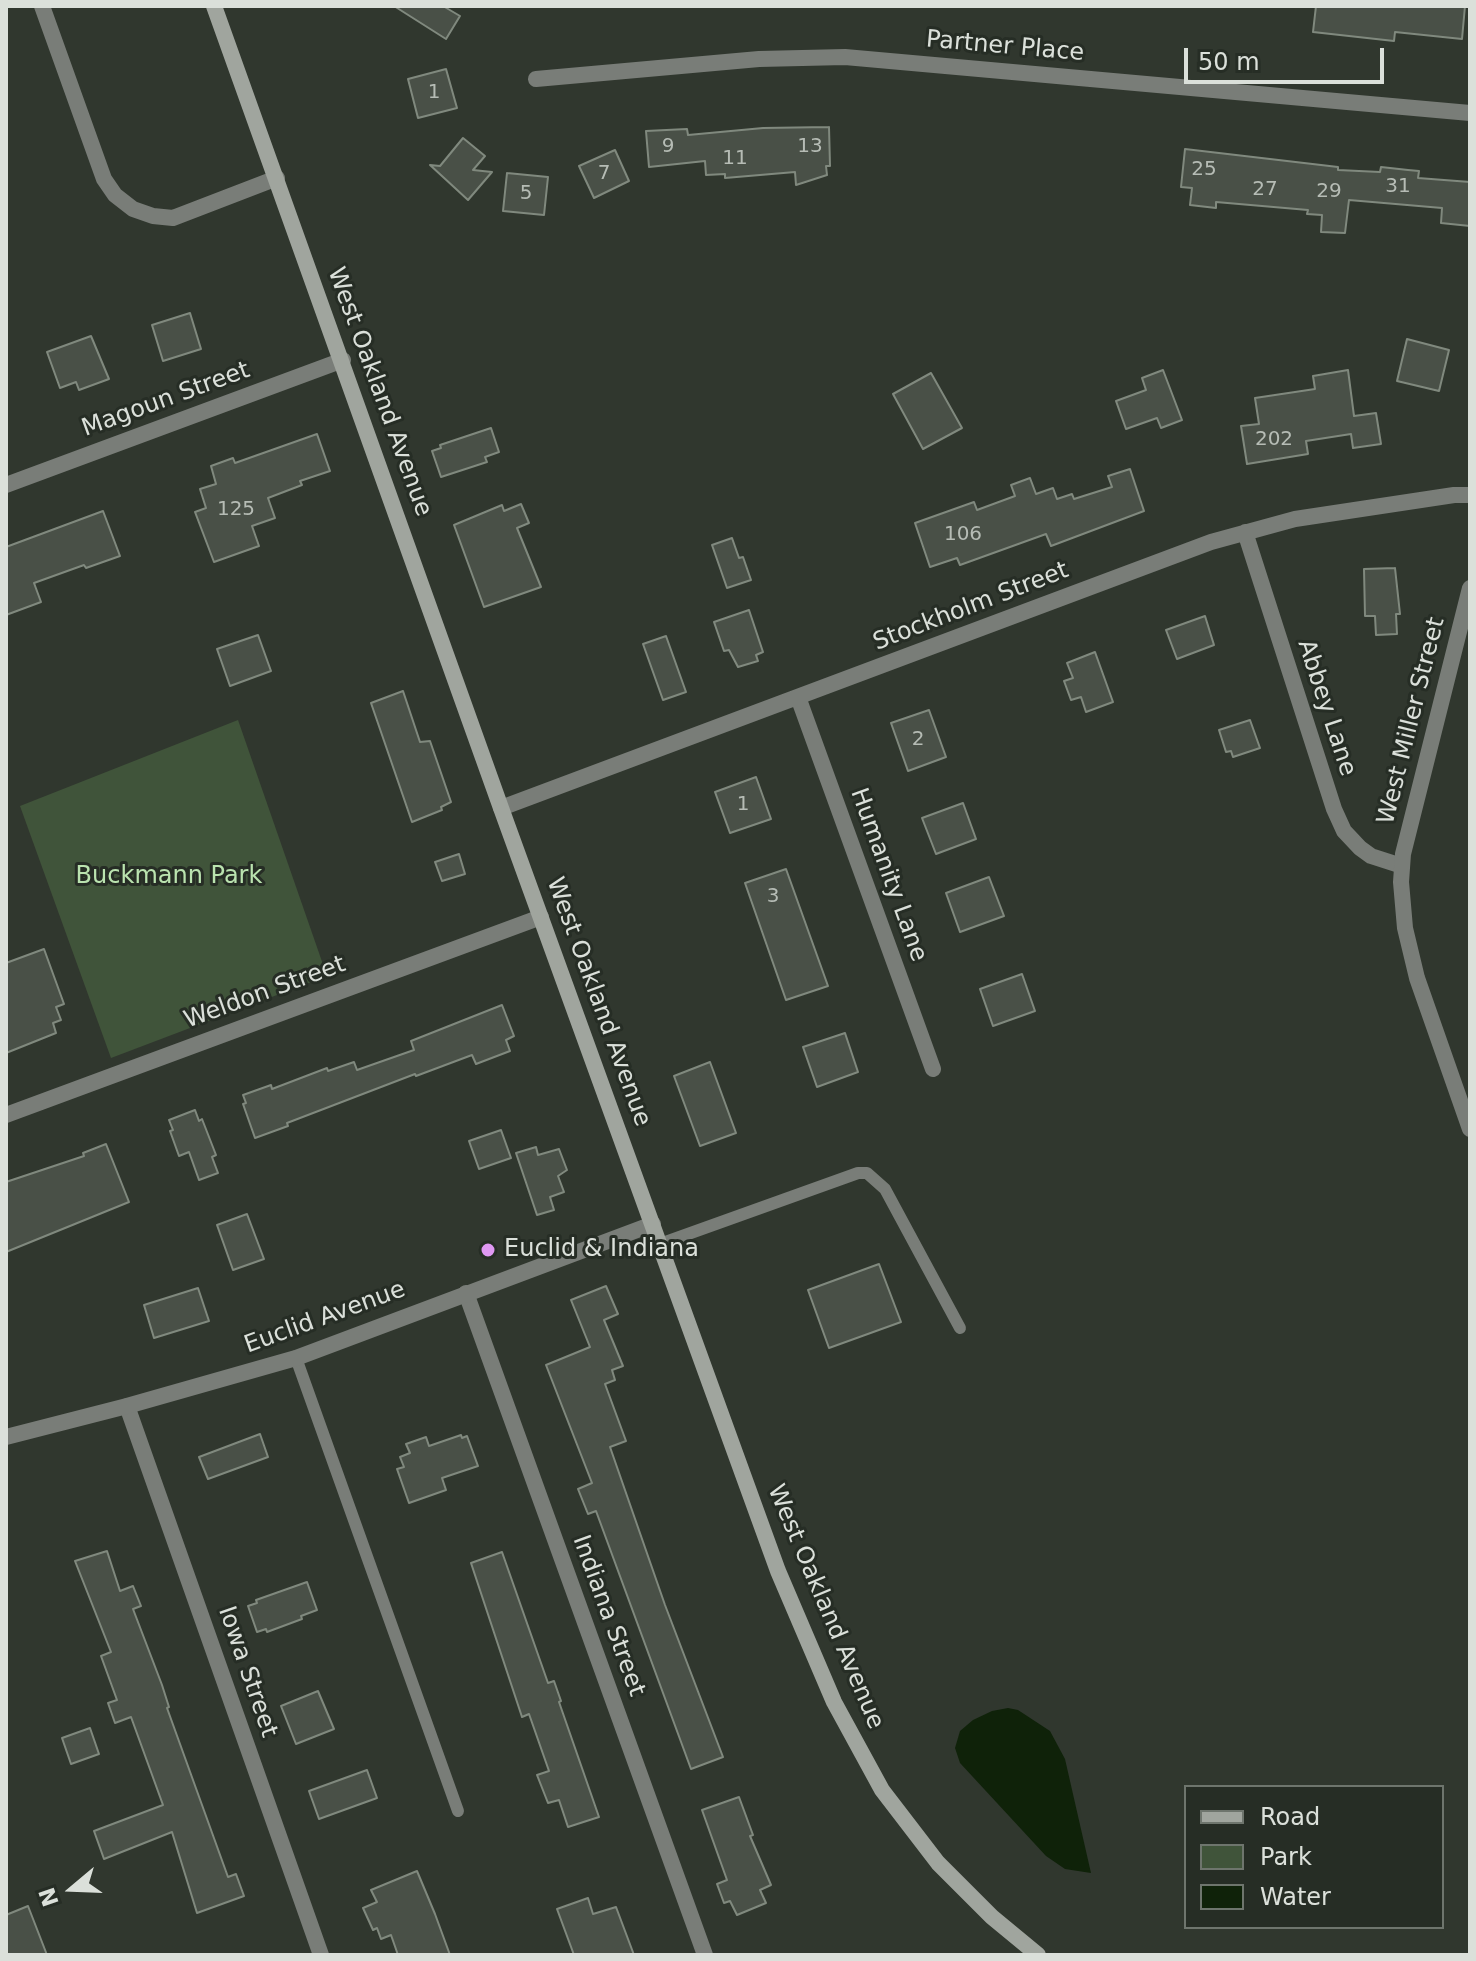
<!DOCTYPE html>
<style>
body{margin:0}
#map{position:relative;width:1476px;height:1961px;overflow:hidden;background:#30372e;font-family:"DejaVu Sans",sans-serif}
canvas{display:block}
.frame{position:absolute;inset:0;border:8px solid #dbe0da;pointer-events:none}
.legend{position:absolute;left:1184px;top:1785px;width:260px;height:144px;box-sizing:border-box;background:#262d25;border:2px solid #6e756d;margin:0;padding:10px 14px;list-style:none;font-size:24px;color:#dbe0da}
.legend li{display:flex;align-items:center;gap:16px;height:40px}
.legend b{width:40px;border:2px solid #6e756d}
.north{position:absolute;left:32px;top:1849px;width:80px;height:80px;-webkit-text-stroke:6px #262d25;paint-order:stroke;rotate:251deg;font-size:22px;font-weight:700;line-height:32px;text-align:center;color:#dbe0da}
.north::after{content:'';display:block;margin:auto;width:28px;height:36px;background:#dbe0da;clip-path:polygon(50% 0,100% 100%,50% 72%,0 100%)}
.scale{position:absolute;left:1184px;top:48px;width:200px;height:36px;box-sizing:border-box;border:4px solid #dbe0da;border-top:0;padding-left:10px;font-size:24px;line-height:28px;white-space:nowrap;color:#dbe0da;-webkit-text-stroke:6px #262d25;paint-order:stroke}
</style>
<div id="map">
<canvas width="1476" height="1961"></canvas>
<div class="frame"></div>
<ul class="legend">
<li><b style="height:10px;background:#a0a59e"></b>Road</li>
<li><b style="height:22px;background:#40543a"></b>Park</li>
<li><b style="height:22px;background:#0f2209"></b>Water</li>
</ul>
<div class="north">N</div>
<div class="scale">50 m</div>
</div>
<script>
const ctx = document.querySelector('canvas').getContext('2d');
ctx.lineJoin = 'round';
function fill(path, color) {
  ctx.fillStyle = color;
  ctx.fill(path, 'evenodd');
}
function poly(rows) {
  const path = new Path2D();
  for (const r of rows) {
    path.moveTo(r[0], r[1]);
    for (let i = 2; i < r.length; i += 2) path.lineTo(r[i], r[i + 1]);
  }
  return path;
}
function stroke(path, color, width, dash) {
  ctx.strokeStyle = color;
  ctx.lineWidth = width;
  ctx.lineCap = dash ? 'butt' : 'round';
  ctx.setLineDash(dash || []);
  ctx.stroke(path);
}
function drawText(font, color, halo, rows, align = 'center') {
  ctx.font = font + ' "DejaVu Sans",sans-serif';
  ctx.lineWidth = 6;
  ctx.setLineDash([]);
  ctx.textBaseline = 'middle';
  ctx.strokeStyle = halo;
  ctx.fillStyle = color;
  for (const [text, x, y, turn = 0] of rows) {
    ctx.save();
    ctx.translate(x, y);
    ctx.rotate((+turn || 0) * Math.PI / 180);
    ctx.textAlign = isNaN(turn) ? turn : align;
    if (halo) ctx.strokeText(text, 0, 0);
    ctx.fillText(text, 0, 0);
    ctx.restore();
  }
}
fill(poly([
 [238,720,327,976,111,1058,20,806]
]), '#40543a');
fill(poly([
 [1008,1708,1018,1710,1050,1731,1065,1759,1091,1873,1065,1869,1046,1856,960,1763,955,1748,960,1731,973,1720,992,1711]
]), '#0f2209');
const building = poly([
 [394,6,443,6,460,16,446,39,394,6],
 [1316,6,1465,6,1462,39,1395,32,1394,41,1313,32,1316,6],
 [446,69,457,108,418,118,408,79,446,69],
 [829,127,830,166,826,166,827,175,796,185,795,172,725,178,725,174,706,175,705,161,649,167,646,131,687,129,688,135,763,128,829,127],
 [463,138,485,156,473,170,492,172,468,200,430,165,440,166,463,138],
 [1185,149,1338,167,1338,170,1380,172,1381,167,1408,170,1419,171,1418,178,1470,182,1470,226,1441,223,1442,208,1349,200,1345,233,1321,232,1322,215,1307,214,1308,210,1216,202,1216,208,1190,205,1192,188,1181,187,1185,149],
 [615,150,629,181,594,198,579,166,615,150],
 [507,173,548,177,544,215,503,211,507,173],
 [190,313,201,349,163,361,152,325,190,313],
 [91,336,109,379,79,390,76,382,60,388,47,352,91,336],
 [1407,339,1449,350,1439,391,1397,381,1407,339],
 [1163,370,1182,420,1161,428,1157,418,1126,429,1116,401,1146,390,1142,378,1163,370],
 [1348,370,1354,416,1376,413,1381,444,1353,448,1351,434,1306,441,1308,454,1247,464,1241,426,1259,424,1255,398,1315,389,1313,376,1348,370],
 [931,373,962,428,923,449,893,394,931,373],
 [491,428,499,452,485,457,487,462,441,477,432,451,441,448,440,445,491,428],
 [317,434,330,471,300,481,302,485,268,498,275,518,252,526,259,546,214,562,195,512,206,508,200,489,216,484,211,466,233,458,235,463,317,434],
 [1130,469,1144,511,1051,546,1046,534,960,565,957,558,930,567,915,523,974,502,977,510,1015,496,1011,485,1030,478,1036,494,1053,488,1057,499,1072,494,1074,499,1112,487,1108,476,1130,469],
 [521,504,529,523,517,528,541,587,484,607,454,525,502,505,504,511,521,504],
 [103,511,120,556,86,568,84,565,34,583,41,602,6,615,6,547,103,511],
 [732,538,739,558,743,557,751,580,727,588,712,545,732,538],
 [1395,568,1400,614,1396,614,1397,634,1376,635,1375,616,1365,616,1364,569,1395,568],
 [749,610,763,652,756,655,758,661,738,667,729,650,724,651,714,622,749,610],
 [1205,616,1214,645,1177,659,1166,630,1205,616],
 [258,635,271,671,230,686,217,649,258,635],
 [666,636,686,692,663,700,643,644,666,636],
 [1095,652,1113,702,1086,712,1081,697,1071,700,1064,681,1073,678,1067,663,1095,652],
 [403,691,420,742,430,741,451,802,441,807,442,810,412,822,371,703,403,691],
 [929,710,946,757,908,771,891,723,929,710],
 [1250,720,1260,748,1233,757,1231,751,1226,752,1219,730,1250,720],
 [756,777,771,819,730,833,715,792,756,777],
 [963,803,976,839,936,854,922,818,963,803],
 [459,854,465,874,442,881,435,862,459,854],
 [786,869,828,986,786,1000,745,883,786,869],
 [989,877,1004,916,960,932,946,893,989,877],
 [44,949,64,1004,56,1007,61,1020,53,1023,56,1033,6,1053,6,963,44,949],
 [1022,974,1035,1011,993,1026,980,989,1022,974],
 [502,1005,514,1036,506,1040,510,1051,476,1064,472,1055,416,1076,415,1074,287,1123,288,1126,255,1138,243,1104,246,1103,243,1095,271,1085,272,1089,327,1068,328,1071,354,1062,357,1070,414,1050,411,1041,502,1005],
 [845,1033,858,1072,817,1087,803,1047,845,1033],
 [710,1062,736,1133,700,1146,674,1076,710,1062],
 [195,1110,199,1121,202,1119,216,1155,212,1157,218,1173,199,1180,189,1152,179,1156,170,1131,173,1130,169,1120,195,1110],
 [501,1130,511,1158,479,1169,469,1141,501,1130],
 [106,1144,129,1202,6,1252,6,1182,84,1156,83,1153,106,1144],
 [536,1147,538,1155,559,1149,567,1170,558,1176,564,1192,550,1197,554,1210,537,1215,516,1153,536,1147],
 [247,1214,264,1259,233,1270,217,1225,247,1214],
 [879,1264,901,1322,829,1348,808,1290,879,1264],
 [606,1286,618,1314,604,1320,623,1366,612,1370,615,1380,605,1384,626,1441,610,1447,665,1605,723,1757,691,1769,596,1511,588,1514,578,1489,592,1483,546,1365,590,1347,571,1300,606,1286],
 [198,1288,209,1321,154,1338,144,1305,198,1288],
 [260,1434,268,1457,208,1479,199,1457,260,1434],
 [461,1435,462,1438,467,1436,478,1466,442,1478,446,1490,409,1503,397,1469,404,1467,400,1457,410,1453,406,1444,426,1437,429,1446,461,1435],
 [107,1551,120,1591,133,1586,141,1606,133,1609,162,1685,169,1707,167,1708,228,1877,236,1874,244,1896,197,1913,172,1832,104,1859,94,1831,163,1805,131,1717,115,1723,108,1703,117,1700,101,1656,111,1652,75,1561,107,1551],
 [502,1552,548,1683,554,1681,561,1701,559,1702,599,1817,568,1827,559,1800,548,1803,537,1775,549,1771,529,1714,522,1717,471,1563,502,1552],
 [307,1582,317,1610,301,1616,302,1619,267,1632,266,1629,257,1632,248,1606,257,1603,256,1600,307,1582],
 [318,1691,334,1729,296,1744,281,1706,318,1691],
 [90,1728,99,1754,71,1764,62,1738,90,1728],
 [367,1770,377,1798,319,1819,309,1791,367,1770],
 [739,1797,753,1835,750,1836,771,1885,760,1890,766,1903,737,1915,730,1901,724,1903,717,1884,727,1880,702,1810,739,1797],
 [417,1871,435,1914,450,1955,398,1955,391,1935,381,1939,377,1928,373,1930,363,1908,377,1902,371,1890,417,1871],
 [588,1898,593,1914,616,1907,634,1955,574,1955,557,1909,588,1898],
 [28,1906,47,1955,6,1955,6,1915,28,1906]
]);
fill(building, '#495047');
stroke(building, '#80897e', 2);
stroke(poly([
 [660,1244,858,1173,867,1173,885,1189,960,1328],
 [296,1358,458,1811]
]), '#797d78', 12);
stroke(poly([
 [42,6,104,179,115,195,133,209,153,216,173,218,277,178],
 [536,79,759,59,845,57,1470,113],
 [6,485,343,360],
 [1245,532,1334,809,1344,831,1360,848,1371,856,1402,866],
 [798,697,933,1069],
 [501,808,1211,542,1295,519,1454,495,1470,495],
 [6,1115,541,917],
 [466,1293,705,1955],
 [127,1406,321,1955]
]), '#797d78', 16);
stroke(poly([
 [1470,588,1403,854,1401,882,1405,928,1417,978,1470,1129],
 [6,1437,127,1406,296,1358,653,1224]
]), '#797d78', 16);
stroke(poly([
 [214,6,501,808,778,1571,834,1702,882,1790,938,1863,992,1917,1038,1955]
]), '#a0a59e', 16);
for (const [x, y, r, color] of [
 [488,1250,8,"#df98f2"]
]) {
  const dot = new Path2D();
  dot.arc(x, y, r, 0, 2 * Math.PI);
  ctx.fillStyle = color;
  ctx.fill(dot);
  stroke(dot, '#262d25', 3);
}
drawText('20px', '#b6bcb5', null, [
 ["1",434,93],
 ["9",668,147],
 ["13",810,147],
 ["11",735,159],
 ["25",1204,170],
 ["7",604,174],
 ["31",1398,187],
 ["27",1265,190],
 ["29",1329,192],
 ["5",526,194],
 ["202",1274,440],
 ["125",236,510],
 ["106",963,535],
 ["2",918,740],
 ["1",743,805],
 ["3",773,897]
]);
drawText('24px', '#dbe0da', '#262d25', [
 ["Partner Place",1005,47,5],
 ["West Oakland Avenue",379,392,70],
 ["Magoun Street",166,400,-20],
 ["Stockholm Street",971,607,-21],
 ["Abbey Lane",1326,708,72],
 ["West Miller Street",1412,721,-76],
 ["Humanity Lane",888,875,70],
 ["Weldon Street",265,993,-20],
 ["West Oakland Avenue",598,1002,70],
 ["Euclid Avenue",325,1318,-20],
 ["West Oakland Avenue",825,1607,67],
 ["Indiana Street",608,1616,70],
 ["Iowa Street",247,1672,71]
]);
drawText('24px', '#bae3af', '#262d25', [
 ["Buckmann Park",169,877]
]);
drawText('24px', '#dbe0da', '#262d25', [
 ["Euclid & Indiana",504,1250]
], 'left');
</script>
